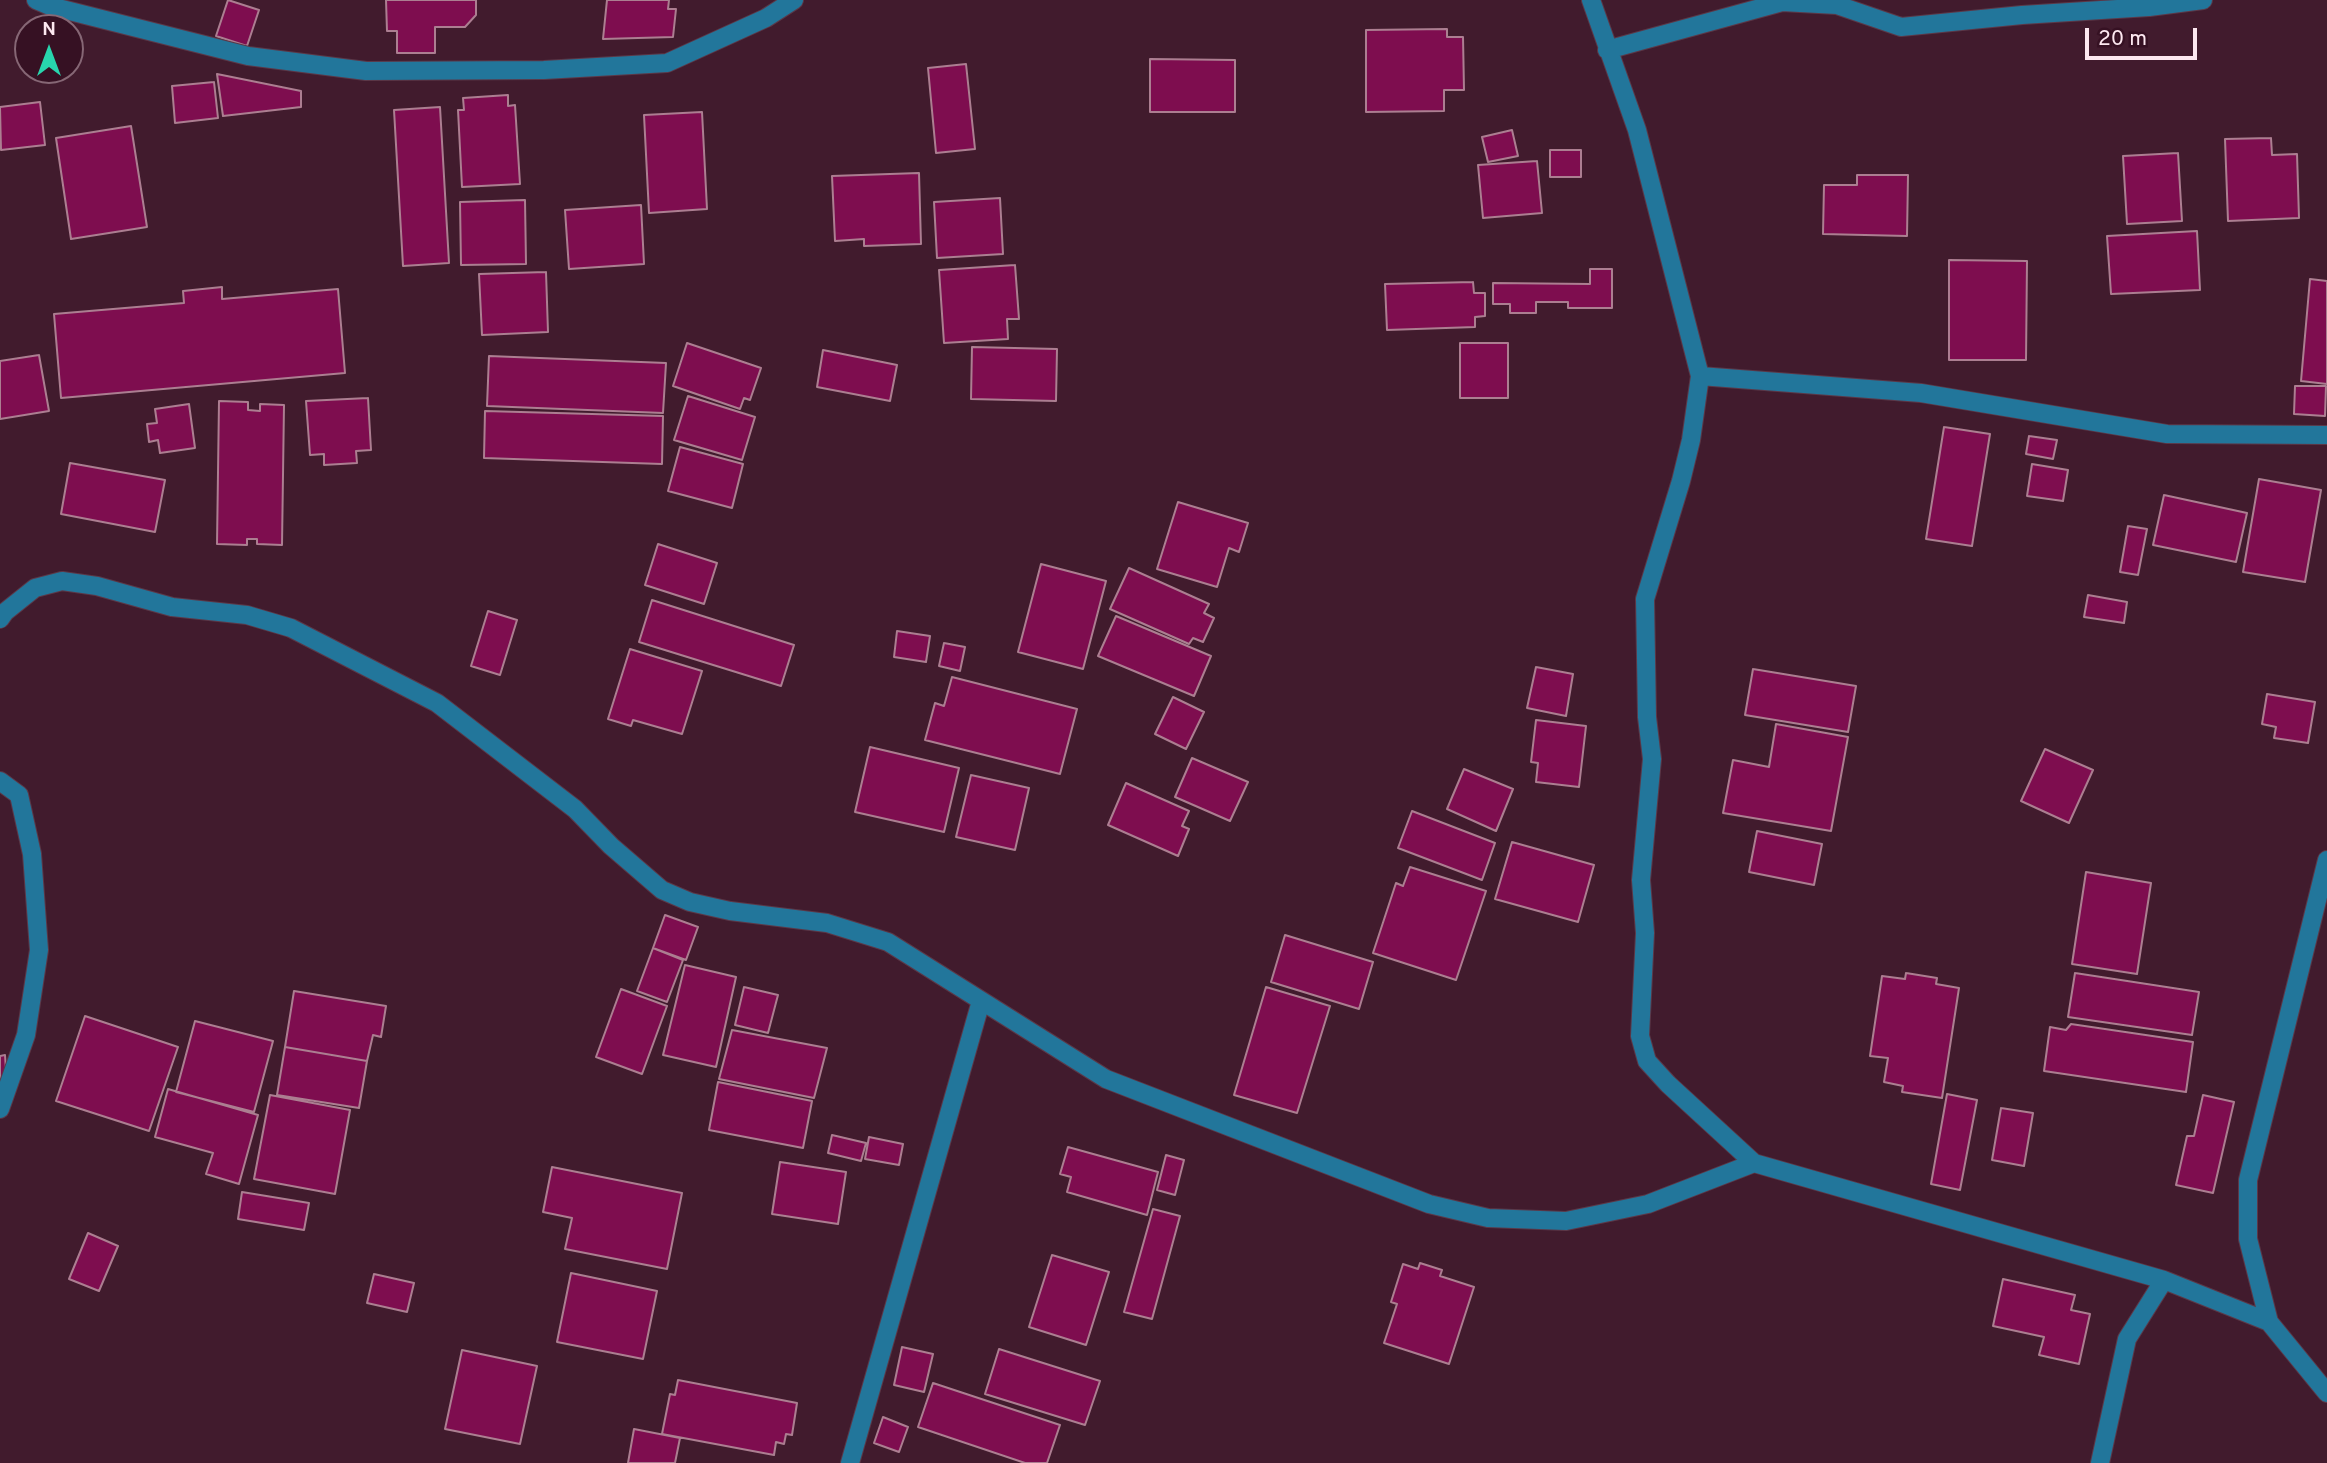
<!DOCTYPE html>
<style>
body{margin:0}
#map{position:relative;width:2327px;height:1463px;overflow:hidden;background:#411b2d;font-family:Overpass,sans-serif}
canvas{display:block}
.north{position:absolute;left:14px;top:14px;width:70px;height:70px;box-sizing:border-box;background:#361123;border:2px solid #866775;border-radius:50%;rotate:0deg;font-size:19px;font-weight:700;line-height:28px;text-align:center;color:#fde8f0}
.north::after{content:'';display:block;margin:auto;width:24px;height:32px;background:#28d5ad;clip-path:polygon(50% 0,100% 100%,50% 72%,0 100%)}
.scale{position:absolute;left:2085px;top:28px;width:112px;height:32px;box-sizing:border-box;border:4px solid #fde8f0;border-top:0;padding-left:9px;font-size:21px;line-height:24px;white-space:nowrap;color:#fde8f0;-webkit-text-stroke:5px #361123;paint-order:stroke}
</style>
<div id="map">
<canvas width="2327" height="1463"></canvas>
<div class="north">N</div>
<div class="scale">20 m</div>
</div>
<script>
const ctx = document.querySelector('canvas').getContext('2d');
ctx.lineJoin = 'round';
function fill(path, color) {
  ctx.fillStyle = color;
  ctx.fill(path, 'evenodd');
}
function poly(rows) {
  const path = new Path2D();
  for (const r of rows) {
    path.moveTo(r[0], r[1]);
    for (let i = 2; i < r.length; i += 2) path.lineTo(r[i], r[i + 1]);
  }
  return path;
}
function stroke(path, color, width, dash) {
  ctx.strokeStyle = color;
  ctx.lineWidth = width;
  ctx.lineCap = dash ? 'butt' : 'round';
  ctx.setLineDash(dash || []);
  ctx.stroke(path);
}
const building = poly([
 [228,0,259,10,247,46,216,36,228,0],
 [386,0,476,0,476,15,465,27,435,27,435,53,397,53,397,31,387,31,386,0],
 [607,0,669,0,668,9,676,9,673,37,603,39,607,0],
 [1447,29,1447,37,1463,37,1464,90,1444,90,1444,111,1366,112,1366,30,1447,29],
 [1150,59,1235,60,1235,112,1150,112,1150,59],
 [966,64,975,149,936,153,928,68,966,64],
 [217,74,301,91,301,107,223,116,217,74],
 [214,82,218,118,175,123,172,86,214,82],
 [508,95,508,106,515,105,520,184,462,187,458,110,464,110,463,98,508,95],
 [40,102,45,145,1,150,0,107,40,102],
 [440,107,449,263,403,266,394,110,440,107],
 [702,112,707,209,649,213,644,115,702,112],
 [131,126,147,227,71,239,56,138,131,126],
 [1512,130,1518,156,1488,162,1482,137,1512,130],
 [2271,138,2272,155,2297,154,2299,218,2228,221,2225,139,2271,138],
 [1550,150,1581,150,1581,177,1550,177,1550,150],
 [2178,153,2182,221,2127,224,2123,156,2178,153],
 [1537,161,1542,213,1483,218,1478,165,1537,161],
 [919,173,921,244,864,246,864,239,835,241,832,176,919,173],
 [1857,175,1908,175,1907,236,1823,234,1824,185,1857,185,1857,175],
 [1000,198,1003,254,937,258,934,202,1000,198],
 [525,200,526,264,461,265,460,202,525,200],
 [641,205,644,264,569,269,565,210,641,205],
 [2197,231,2200,290,2111,294,2107,236,2197,231],
 [1949,260,2027,261,2026,360,1949,360,1949,260],
 [1015,265,1019,319,1007,319,1008,339,944,343,939,270,1015,265],
 [1590,269,1612,269,1612,308,1568,308,1568,302,1536,302,1536,313,1510,313,1510,304,1493,304,1493,283,1590,284,1590,269],
 [546,272,548,332,482,335,479,274,546,272],
 [2310,279,2327,281,2327,384,2301,381,2310,279],
 [1473,282,1474,293,1485,293,1485,316,1475,317,1475,327,1387,330,1385,284,1473,282],
 [222,287,222,299,338,289,345,373,61,398,54,314,184,303,183,291,222,287],
 [687,343,761,368,750,400,744,398,740,409,673,386,687,343],
 [1460,343,1508,343,1508,398,1460,398,1460,343],
 [972,347,1057,349,1056,401,971,399,972,347],
 [823,350,897,365,890,401,817,387,823,350],
 [39,355,49,411,0,419,0,361,39,355],
 [489,356,666,363,663,413,487,406,489,356],
 [2295,386,2326,386,2325,416,2294,414,2295,386],
 [688,396,755,417,742,460,674,440,688,396],
 [368,398,371,450,356,451,357,463,324,465,324,454,310,455,306,401,368,398],
 [219,401,248,402,248,410,260,411,260,404,284,405,282,545,257,544,257,539,247,539,247,545,217,544,219,401],
 [189,404,195,448,160,453,158,440,149,442,147,424,157,423,155,409,189,404],
 [485,411,663,416,662,464,484,458,485,411],
 [1944,427,1990,434,1972,546,1926,539,1944,427],
 [2029,436,2057,440,2053,459,2026,454,2029,436],
 [680,447,743,464,732,508,668,491,680,447],
 [70,463,165,480,155,532,61,514,70,463],
 [2032,464,2068,470,2063,501,2027,496,2032,464],
 [2259,479,2321,490,2305,582,2243,572,2259,479],
 [2164,495,2247,513,2236,562,2153,545,2164,495],
 [1178,502,1248,523,1239,552,1229,548,1217,587,1157,569,1178,502],
 [2128,526,2147,529,2138,575,2120,572,2128,526],
 [658,544,717,563,704,604,645,585,658,544],
 [1041,564,1106,581,1083,669,1018,652,1041,564],
 [1129,568,1209,604,1204,613,1214,618,1203,642,1193,638,1189,644,1110,609,1129,568],
 [2088,595,2127,602,2124,623,2084,617,2088,595],
 [652,600,794,645,781,686,639,642,652,600],
 [488,611,517,620,500,675,471,666,488,611],
 [1116,616,1211,656,1194,696,1098,656,1116,616],
 [897,631,930,636,926,662,894,657,897,631],
 [944,643,965,647,960,671,939,666,944,643],
 [630,649,702,671,682,734,633,720,631,726,608,719,630,649],
 [1536,667,1573,674,1566,716,1527,708,1536,667],
 [1753,669,1856,686,1848,732,1745,715,1753,669],
 [952,677,1077,709,1060,774,925,740,935,703,944,706,952,677],
 [2267,694,2315,702,2308,743,2274,738,2276,727,2262,724,2267,694],
 [1173,697,1204,712,1186,749,1155,734,1173,697],
 [1536,720,1586,726,1579,787,1536,782,1538,763,1531,762,1536,720],
 [1776,724,1848,737,1831,831,1723,813,1733,760,1769,767,1776,724],
 [870,747,959,768,944,832,855,812,870,747],
 [2045,749,2093,770,2069,823,2021,801,2045,749],
 [1192,758,1248,782,1230,821,1175,797,1192,758],
 [1464,769,1513,789,1496,831,1447,809,1464,769],
 [971,775,1029,788,1015,850,956,837,971,775],
 [1126,783,1189,811,1182,826,1189,829,1178,856,1108,825,1126,783],
 [1412,811,1495,843,1482,880,1398,848,1412,811],
 [1757,831,1822,844,1814,885,1749,872,1757,831],
 [1512,842,1594,865,1578,922,1495,899,1512,842],
 [1410,867,1486,891,1456,980,1373,953,1396,883,1403,886,1410,867],
 [2086,872,2151,883,2137,974,2072,964,2086,872],
 [665,915,698,927,686,960,653,948,665,915],
 [1285,935,1373,962,1359,1009,1271,982,1285,935],
 [653,948,683,960,667,1002,637,991,653,948],
 [685,965,736,977,716,1067,663,1055,685,965],
 [1906,973,1937,978,1936,984,1959,988,1942,1098,1902,1092,1903,1086,1884,1082,1888,1058,1870,1056,1882,976,1905,979,1906,973],
 [2075,973,2199,992,2192,1035,2068,1017,2075,973],
 [744,987,778,995,768,1033,735,1025,744,987],
 [1266,987,1330,1006,1297,1113,1234,1095,1266,987],
 [621,989,667,1006,642,1074,596,1057,621,989],
 [294,991,386,1006,381,1037,373,1035,367,1061,285,1047,294,991],
 [85,1016,178,1047,149,1131,56,1101,85,1016],
 [195,1021,273,1041,254,1112,176,1092,195,1021],
 [2071,1024,2193,1042,2186,1092,2044,1071,2050,1027,2066,1030,2071,1024],
 [732,1030,827,1048,814,1098,719,1079,732,1030],
 [285,1047,367,1061,359,1108,277,1095,285,1047],
 [5,1055,7,1086,0,1087,0,1056,5,1055],
 [718,1082,812,1101,803,1148,709,1130,718,1082],
 [168,1089,258,1115,239,1184,206,1174,213,1153,155,1137,168,1089],
 [1947,1094,1977,1100,1960,1190,1931,1184,1947,1094],
 [270,1095,350,1110,335,1194,254,1179,270,1095],
 [2203,1095,2234,1102,2213,1193,2176,1185,2187,1136,2194,1136,2203,1095],
 [2001,1108,2033,1113,2024,1166,1992,1160,2001,1108],
 [832,1135,866,1143,861,1161,828,1153,832,1135],
 [869,1137,903,1144,899,1165,865,1159,869,1137],
 [1068,1147,1158,1172,1147,1215,1067,1192,1071,1177,1060,1174,1068,1147],
 [1166,1155,1184,1160,1175,1195,1157,1190,1166,1155],
 [780,1162,846,1172,838,1224,772,1214,780,1162],
 [552,1167,682,1193,667,1269,565,1249,572,1218,543,1212,552,1167],
 [242,1192,309,1203,304,1230,238,1219,242,1192],
 [1153,1209,1180,1216,1152,1319,1124,1312,1153,1209],
 [88,1233,118,1246,99,1291,69,1279,88,1233],
 [1052,1255,1109,1272,1086,1345,1029,1327,1052,1255],
 [1420,1263,1442,1270,1440,1276,1474,1287,1449,1364,1384,1343,1397,1304,1391,1302,1403,1264,1418,1269,1420,1263],
 [571,1273,657,1291,643,1359,557,1342,571,1273],
 [374,1274,414,1283,407,1312,367,1303,374,1274],
 [2003,1279,2075,1295,2071,1310,2090,1314,2079,1364,2039,1355,2044,1337,1993,1326,2003,1279],
 [902,1347,933,1354,924,1392,894,1385,902,1347],
 [999,1349,1100,1381,1085,1425,985,1394,999,1349],
 [462,1350,537,1366,520,1444,445,1429,462,1350],
 [678,1380,797,1403,792,1435,786,1434,784,1444,776,1442,774,1455,662,1434,670,1394,675,1395,678,1380],
 [933,1383,1060,1425,1047,1463,1025,1463,918,1427,933,1383],
 [883,1417,908,1427,899,1452,874,1443,883,1417],
 [634,1429,680,1438,675,1463,628,1463,634,1429]
]);
fill(building, '#7e0d4f');
stroke(building, '#ac7e91', 2);
const street = poly([
 [36,0,50,6,248,56,366,71,544,70,667,63,766,18,794,0],
 [1591,0,1637,130,1700,376,1691,440,1681,481,1645,599,1647,717,1652,759,1641,880,1645,933,1640,1036,1647,1061,1668,1084,1754,1163,2164,1280,2269,1322],
 [1607,50,1782,2,1837,5,1901,27,2022,15,2149,7,2203,0],
 [1700,376,1921,393,2167,434,2327,435],
 [0,619,5,612,35,588,62,581,97,586,172,607,247,615,291,628,437,703,575,809,611,846,662,890,690,902,730,911,827,923,888,942,1106,1079,1429,1204,1488,1218,1566,1221,1648,1204,1754,1163],
 [0,781,19,795,32,854,39,950,26,1035,0,1109],
 [2327,860,2248,1180,2248,1239,2269,1322,2327,1393],
 [850,1463,981,1001],
 [2100,1463,2127,1339,2164,1280]
]);
stroke(street, '#5b3848', 20);
stroke(street, '#22769b', 18);
</script>
